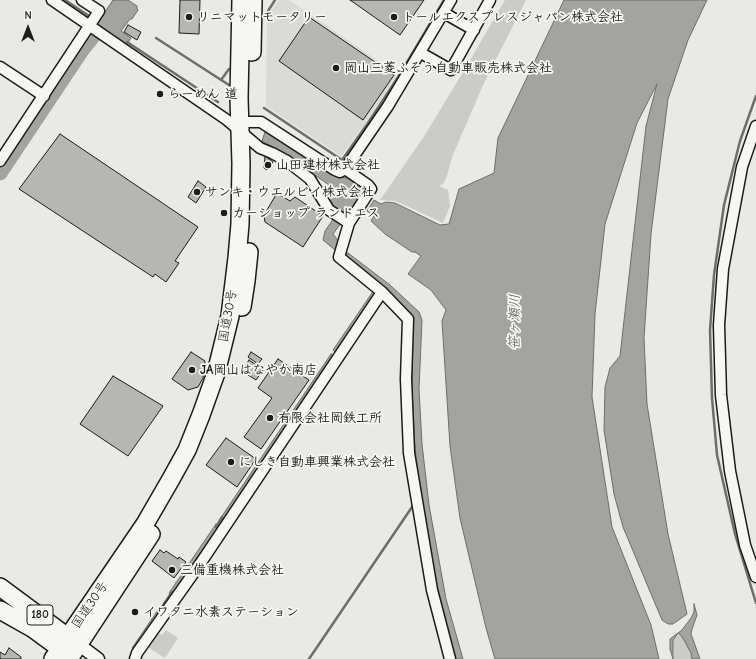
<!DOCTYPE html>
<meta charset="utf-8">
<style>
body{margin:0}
#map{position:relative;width:756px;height:659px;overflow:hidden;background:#e9e9e5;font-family:"Comic Neue",sans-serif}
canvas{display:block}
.north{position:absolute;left:8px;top:8px;width:40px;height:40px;-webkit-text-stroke:3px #f6f6f2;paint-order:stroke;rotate:0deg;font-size:11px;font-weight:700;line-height:16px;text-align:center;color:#1c1c1c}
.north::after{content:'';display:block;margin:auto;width:14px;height:18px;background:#1c1c1c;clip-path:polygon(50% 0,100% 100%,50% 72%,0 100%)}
</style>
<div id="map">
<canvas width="756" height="659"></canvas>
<div class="north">N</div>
</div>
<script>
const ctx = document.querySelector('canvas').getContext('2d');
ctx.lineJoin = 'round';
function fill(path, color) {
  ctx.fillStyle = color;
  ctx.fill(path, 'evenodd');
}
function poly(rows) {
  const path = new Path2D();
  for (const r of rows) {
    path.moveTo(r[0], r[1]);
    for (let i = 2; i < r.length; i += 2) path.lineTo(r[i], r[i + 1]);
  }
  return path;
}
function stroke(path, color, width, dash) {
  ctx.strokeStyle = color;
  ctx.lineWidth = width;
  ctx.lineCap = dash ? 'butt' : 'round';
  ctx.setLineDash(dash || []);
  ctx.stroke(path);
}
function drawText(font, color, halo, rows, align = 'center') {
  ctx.font = font + ' "Comic Neue","Klee One",sans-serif';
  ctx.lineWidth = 3.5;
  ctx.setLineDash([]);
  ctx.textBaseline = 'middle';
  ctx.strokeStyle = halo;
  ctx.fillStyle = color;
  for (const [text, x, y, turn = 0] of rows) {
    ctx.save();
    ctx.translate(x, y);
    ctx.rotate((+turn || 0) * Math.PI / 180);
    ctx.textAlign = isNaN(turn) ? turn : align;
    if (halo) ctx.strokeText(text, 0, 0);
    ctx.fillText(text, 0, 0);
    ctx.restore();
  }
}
fill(poly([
 [279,0,289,0,397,74,366,123,341,156,266,106,267,17]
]), '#dadad6');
fill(poly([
 [505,0,526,0,484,83,452,157,447,176,444,183,439,186,448,190,450,206,443,223,396,201,380,200,423,138,462,74],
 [166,630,178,638,165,658,146,646,156,632,162,635],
 [678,633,680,633,684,640,691,653,692,659,674,659,673,640]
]), '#cbcbc7');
const water = poly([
 [113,0,128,0,137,6,137,9,138,10,132,19,130,19,121,31,131,38,126,46,110,36,110,33,97,24,113,0],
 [564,0,707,0,688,40,668,99,651,234,644,338,647,404,668,534,687,614,673,624,668,624,662,620,623,527,614,494,604,430,605,387,610,368,620,356,646,126,657,84,637,123,605,224,595,314,592,397,612,527,651,625,659,659,495,659,486,628,460,518,450,446,442,321,446,310,431,290,408,274,421,256,415,252,412,252,385,234,371,221,374,216,367,211,374,200,381,204,386,202,395,203,440,225,449,224,459,189,494,173,498,138,564,0],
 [266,129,338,177,356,179,366,189,355,212,345,214,344,216,337,212,338,210,332,204,326,192,329,185,285,154,262,141,266,129],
 [334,218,341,223,333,234,340,243,335,250,323,240,325,231,334,218],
 [348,253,390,285,419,312,422,320,419,389,422,444,429,505,446,599,463,659,456,659,439,601,420,494,415,447,412,392,413,317,344,258,348,253],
 [374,290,376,292,336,353,333,350,374,290],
 [331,354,334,356,222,521,220,519,331,354],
 [216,524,219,526,171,595,169,593,216,524],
 [694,604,697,615,692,629,691,634,700,659,692,659,691,653,684,640,680,634,678,633,673,640,673,659,670,649,670,639,682,630,691,618,694,612,694,604],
 [158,610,160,612,135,650,132,648,158,610]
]);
fill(water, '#a3a3a1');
stroke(water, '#6d6d6c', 1);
stroke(poly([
 [65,0,92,18],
 [268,11,275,0],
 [156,38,229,85],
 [127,42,218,102],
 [88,43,98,39],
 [221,80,229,69],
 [756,96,740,141,724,205,714,275,710,330,712,398,717,455,735,534,756,603],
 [264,108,342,160,368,123,400,74,444,0],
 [216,527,222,517],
 [158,613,172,592],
 [309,659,412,507]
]), '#6d6d6c', 2.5);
stroke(poly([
 [0,173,82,50,95,34]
]), '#a3a3a1', 15);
const building = poly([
 [180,0,200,0,199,34,179,33,180,0],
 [350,0,424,0,400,35,350,0],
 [309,17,394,75,363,120,279,61,309,17],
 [128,25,141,32,137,40,124,32,128,25],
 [60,134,198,227,175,261,179,263,166,282,155,274,153,277,19,189,60,134],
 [265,156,273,162,267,170,264,168,265,156],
 [198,181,206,187,196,203,188,197,198,181],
 [277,193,290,201,295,197,323,216,303,247,265,222,264,215,277,193],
 [191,352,205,361,203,378,198,387,188,390,172,379,191,352],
 [251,352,262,359,258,364,248,357,251,352],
 [278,359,309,380,261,449,244,437,272,398,258,388,278,359],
 [249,360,263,370,256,380,242,371,249,360],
 [113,376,163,406,128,456,80,424,113,376],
 [226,438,256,459,237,487,206,465,226,438],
 [160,550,164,553,166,551,178,559,179,557,186,562,174,578,152,561,160,550],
 [9,648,21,657,21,659,0,659,0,652,5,655,9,648]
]);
fill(building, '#b6b6b3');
stroke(building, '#1c1c1c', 1);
const minor = poly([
 [52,0,227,120,260,148,272,153,287,161,310,179,329,210,349,223],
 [444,13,474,30],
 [421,53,451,70,490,0],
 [0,67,44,96],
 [240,122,261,122,264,124,335,170,340,172,345,169,388,106,451,0],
 [756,126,742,167,723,269,719,325,721,395,730,471,745,545,756,577],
 [0,161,99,11,82,0],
 [382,292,408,319,406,379,409,453,432,590,450,659],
 [135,659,137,653,200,564,382,292,339,257,349,223,371,189,368,185,345,169]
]);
const tertiary = poly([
 [78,644,98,659]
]);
const trunk = poly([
 [252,52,253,0],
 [242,307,246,281,249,252],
 [0,587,77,644],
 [0,610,32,628,69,655],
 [53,659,145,524,171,479,187,450,201,415,216,373,230,316,237,258,240,224,241,164,239,98,241,0],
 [69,659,151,534]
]);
stroke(minor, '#1c1c1c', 13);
stroke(tertiary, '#1c1c1c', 15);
stroke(trunk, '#1c1c1c', 20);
stroke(minor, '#f6f6f2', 10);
stroke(tertiary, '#f6f6f2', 12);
stroke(trunk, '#f6f6f2', 17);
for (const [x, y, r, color] of [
 [189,17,4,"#1c1c1c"],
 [394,17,4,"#1c1c1c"],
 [336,68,4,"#1c1c1c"],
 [160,94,4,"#1c1c1c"],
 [268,165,4,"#1c1c1c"],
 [197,192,4,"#1c1c1c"],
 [224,213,4,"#1c1c1c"],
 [192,370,4,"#1c1c1c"],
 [270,418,4,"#1c1c1c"],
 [231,462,4,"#1c1c1c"],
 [172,570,4,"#1c1c1c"],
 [135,612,4,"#1c1c1c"]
]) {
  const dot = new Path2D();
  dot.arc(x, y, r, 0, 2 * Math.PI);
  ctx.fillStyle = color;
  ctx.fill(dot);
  stroke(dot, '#f6f6f2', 1.5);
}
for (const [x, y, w] of [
 [40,615,26]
]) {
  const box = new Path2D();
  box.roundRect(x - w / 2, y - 10, w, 20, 3);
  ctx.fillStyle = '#f6f6f2';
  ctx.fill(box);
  stroke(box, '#1c1c1c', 1);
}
drawText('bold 12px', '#1c1c1c', null, [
 ["180",40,615]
]);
drawText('bold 13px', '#1c1c1c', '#f6f6f2', [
 ["リニマットモータリー",197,17],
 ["トールエクスプレスジャパン株式会社",402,17],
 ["岡山三菱ふそう自動車販売株式会社",344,68],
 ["らーめん 道",168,94],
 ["山田建材株式会社",276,165],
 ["サンキ・ウエルビイ株式会社",205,192],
 ["カーショップ ランドエス",232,213],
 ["JA岡山はなやか南店",200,370],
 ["有限会社岡鉄工所",278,418],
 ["にしき自動車興業株式会社",239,462],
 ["三備重機株式会社",180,570],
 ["イワタニ水素ステーション",143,612]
], 'left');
drawText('13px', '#1c1c1c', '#f6f6f2', [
 ["国道30号",228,316,-80],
 ["国道30号",90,605,-56]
]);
drawText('italic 14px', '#525251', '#f6f6f2', [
 ["笹ヶ瀬川",515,322,-90]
]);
</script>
